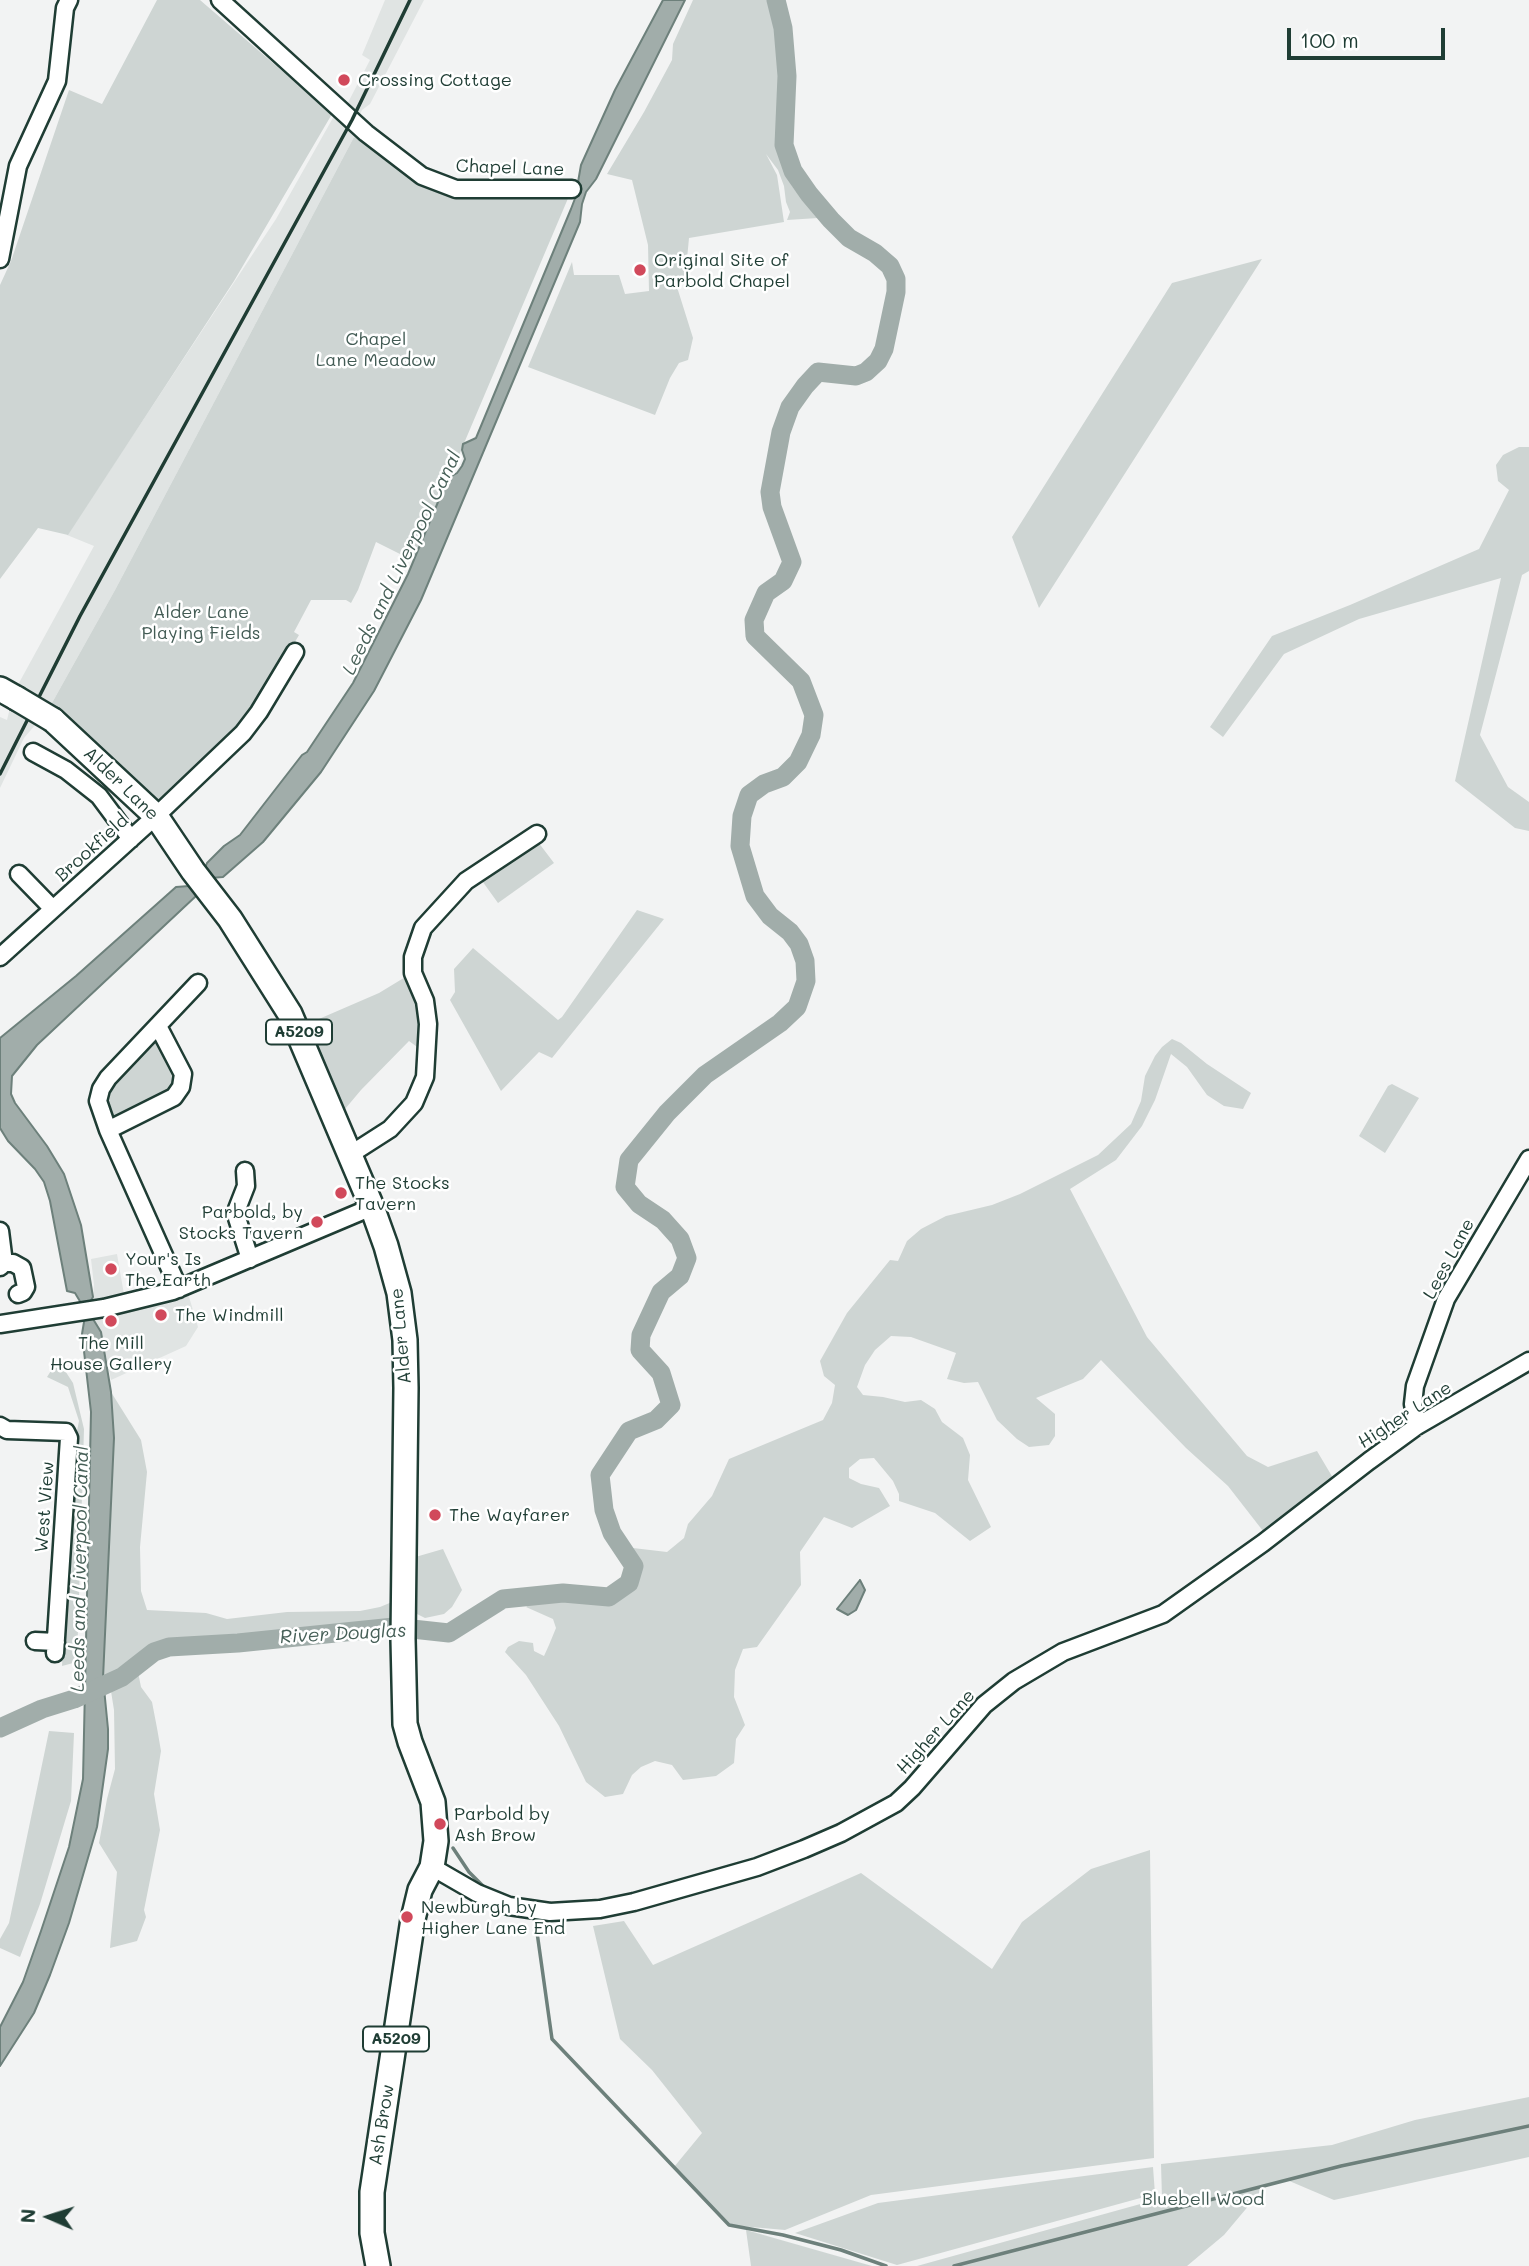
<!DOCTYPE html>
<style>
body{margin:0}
#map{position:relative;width:1529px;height:2266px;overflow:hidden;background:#f2f3f3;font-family:Mali,sans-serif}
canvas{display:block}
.north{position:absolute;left:14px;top:2182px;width:70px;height:70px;-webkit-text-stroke:5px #fff;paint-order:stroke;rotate:273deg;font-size:19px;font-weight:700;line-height:28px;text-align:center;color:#1f3d34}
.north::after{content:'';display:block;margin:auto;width:24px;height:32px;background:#1f3d34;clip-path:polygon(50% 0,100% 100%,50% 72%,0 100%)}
.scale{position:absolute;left:1287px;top:28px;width:158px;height:32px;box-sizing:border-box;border:4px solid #1f3d34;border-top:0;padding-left:9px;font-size:21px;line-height:24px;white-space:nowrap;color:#1f3d34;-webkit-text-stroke:5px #fff;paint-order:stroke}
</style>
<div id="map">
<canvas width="1529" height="2266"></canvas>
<div class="north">N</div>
<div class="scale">100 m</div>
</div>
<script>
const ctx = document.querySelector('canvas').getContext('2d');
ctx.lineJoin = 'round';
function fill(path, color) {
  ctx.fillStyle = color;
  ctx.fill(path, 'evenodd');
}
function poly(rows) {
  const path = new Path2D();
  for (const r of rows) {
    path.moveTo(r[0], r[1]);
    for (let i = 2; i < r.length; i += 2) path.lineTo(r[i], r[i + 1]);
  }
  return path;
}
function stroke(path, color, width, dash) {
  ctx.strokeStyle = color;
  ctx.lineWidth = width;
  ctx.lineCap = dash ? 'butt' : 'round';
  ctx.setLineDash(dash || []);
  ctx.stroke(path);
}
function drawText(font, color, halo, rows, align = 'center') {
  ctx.font = font + ' Mali,sans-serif';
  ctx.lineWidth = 5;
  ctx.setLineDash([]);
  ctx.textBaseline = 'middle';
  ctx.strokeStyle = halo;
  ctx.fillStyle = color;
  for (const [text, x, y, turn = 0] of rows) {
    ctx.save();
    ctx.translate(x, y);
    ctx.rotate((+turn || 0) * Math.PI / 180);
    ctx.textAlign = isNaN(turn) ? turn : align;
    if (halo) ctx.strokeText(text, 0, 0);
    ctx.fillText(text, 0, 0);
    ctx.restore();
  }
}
fill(poly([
 [385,0,424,0,370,104,362,110,353,129,354,137,115,590,48,710,24,738,0,788,0,717,7,720,14,692,94,546,67,535,276,219,334,116,339,120,370,60,362,55],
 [117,1254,126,1306,187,1290,198,1327,186,1346,111,1380,101,1332,93,1319,90,1302,93,1297,94,1285,91,1259]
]), '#e0e4e3');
fill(poly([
 [157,0,200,0,332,114,234,281,68,535,38,528,0,579,0,285,11,261,69,90,102,104],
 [693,0,769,0,771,11,777,21,777,55,782,113,777,122,775,141,789,172,792,186,818,218,787,220,790,212,786,202,784,186,778,170,766,154,777,175,784,222,689,238,685,280,677,287,693,338,688,360,679,363,670,378,655,415,528,367,572,262,574,275,619,275,625,294,649,291,648,245,632,180,607,174,644,112,672,60,673,44],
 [354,137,422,176,456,189,572,189,414,561,376,542,358,590,351,603,346,600,311,600,294,632,299,635,255,710,241,726,159,805,48,710,115,590],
 [1262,259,1039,608,1012,537,1172,283],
 [1519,447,1529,447,1529,571,1522,575,1480,735,1508,787,1529,802,1529,831,1515,828,1455,781,1501,578,1359,619,1284,654,1223,737,1210,727,1272,636,1350,605,1479,549,1509,490,1498,481,1496,465,1503,455],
 [535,838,554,863,498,903,480,878],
 [637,910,664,919,552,1058,539,1052,501,1091,450,1000,455,992,454,969,473,948,558,1020,562,1017],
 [407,976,419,993,424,1052,409,1041,361,1090,340,1115,305,1025,379,993],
 [156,1039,175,1078,172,1091,113,1120,109,1114,105,1096,106,1089],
 [1172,1039,1181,1043,1207,1064,1251,1093,1243,1109,1224,1106,1207,1095,1187,1067,1171,1054,1155,1100,1142,1126,1116,1160,1070,1189,1147,1337,1247,1456,1268,1467,1317,1451,1333,1478,1263,1531,1228,1486,1186,1448,1101,1360,1083,1379,1036,1398,1055,1414,1055,1436,1049,1445,1029,1447,1017,1439,997,1420,978,1382,964,1383,947,1379,956,1353,911,1337,891,1336,875,1350,865,1365,857,1387,863,1395,883,1397,905,1402,921,1400,935,1409,942,1422,963,1438,970,1455,968,1480,991,1527,970,1541,935,1513,899,1501,899,1494,893,1481,874,1458,860,1459,849,1468,849,1478,861,1484,879,1488,890,1506,852,1528,824,1517,800,1552,801,1585,757,1647,743,1649,735,1670,734,1697,745,1725,736,1739,734,1763,716,1776,683,1780,672,1765,655,1761,641,1767,632,1775,623,1794,605,1797,586,1782,559,1726,526,1675,505,1652,508,1647,519,1641,533,1643,534,1651,544,1656,549,1645,556,1628,553,1619,526,1607,534,1601,557,1599,586,1603,606,1603,616,1597,628,1588,634,1578,633,1548,667,1552,684,1538,688,1524,712,1496,729,1459,823,1420,832,1403,835,1385,824,1376,820,1361,847,1313,890,1260,898,1261,907,1241,921,1229,946,1216,992,1205,1020,1194,1098,1155,1131,1124,1141,1101,1145,1076,1155,1056,1162,1047],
 [1392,1084,1419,1098,1385,1153,1359,1136,1388,1086],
 [58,1360,73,1383,84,1429,77,1662,62,1666,75,1441,79,1421,68,1387,47,1377],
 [111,1392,141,1440,147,1472,140,1547,141,1591,147,1610,206,1613,227,1619,287,1612,360,1611,380,1607,404,1597,394,1627,238,1643,169,1647,154,1653,127,1672,137,1667,141,1687,152,1702,157,1728,161,1751,154,1794,160,1830,144,1910,146,1917,137,1941,110,1948,117,1872,99,1843,107,1799,115,1769,114,1710,110,1685,117,1680,104,1685,103,1678,114,1438],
 [443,1549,462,1590,452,1607,444,1614,425,1618,413,1612,412,1558],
 [49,1731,74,1733,71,1801,40,1904,20,1957,0,1948,0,1939,9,1923],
 [1150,1850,1154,2158,871,2195,785,2230,729,2225,674,2167,702,2133,652,2070,620,2039,593,1926,624,1921,653,1965,861,1873,992,1969,1022,1922,1091,1869],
 [1529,2097,1529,2157,1334,2200,1287,2180,1266,2185,1224,2235,1187,2266,917,2266,1162,2198,1161,2164,1332,2145,1415,2120],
 [1153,2167,1155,2194,897,2265,795,2233,878,2203],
 [746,2230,872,2266,751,2266]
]), '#ced5d3');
const water = poly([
 [663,0,685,0,596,179,586,192,582,204,580,222,445,543,421,600,374,691,321,772,263,842,223,877,210,878,196,892,196,896,37,1045,12,1076,11,1094,15,1103,47,1146,64,1174,81,1225,93,1297,90,1302,93,1319,101,1332,111,1392,114,1438,103,1678,108,1729,108,1749,97,1827,69,1923,50,1975,34,2013,0,2066,0,2027,23,1982,41,1931,69,1847,83,1779,91,1412,82,1334,84,1322,81,1303,75,1293,67,1291,50,1201,44,1182,35,1169,8,1141,0,1128,0,1038,76,976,176,887,189,886,203,873,207,863,224,846,240,835,302,755,307,752,353,683,408,574,448,478,457,473,462,466,465,459,462,450,463,444,476,438,571,209,579,188,578,182,581,165,615,90,663,0],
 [860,1580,865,1590,856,1610,848,1615,837,1609,860,1580]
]);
fill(water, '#a1adaa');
stroke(water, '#6d807b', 2);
stroke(poly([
 [453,1848,469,1872,487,1890],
 [535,1918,552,2039,729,2225,783,2235,841,2250,886,2266],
 [954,2266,1341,2166,1529,2126]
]), '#6d807b', 3.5);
stroke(poly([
 [0,1728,42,1709,74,1699,122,1677,154,1652,169,1647,238,1643,394,1627,449,1633,503,1599,563,1593,609,1597,629,1583,634,1566,612,1533,604,1510,600,1475,629,1431,656,1420,671,1405,661,1373,640,1350,641,1335,661,1292,680,1276,687,1258,680,1239,663,1220,639,1204,625,1187,629,1160,667,1113,705,1075,780,1023,797,1007,806,981,805,961,799,944,790,932,770,916,755,896,740,846,742,816,749,795,764,784,783,777,798,762,811,735,814,715,801,681,755,636,754,620,766,593,783,581,792,562,772,507,770,492,781,432,790,407,805,386,818,372,856,376,866,372,878,361,884,349,896,292,896,279,890,266,875,253,849,238,831,220,809,194,793,171,784,145,787,76,783,28,776,0]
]), '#a1adaa', 19);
const minor = poly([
 [220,0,366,133,422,176,456,189,572,189],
 [0,259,18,166,57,81,65,8,69,0],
 [33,752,66,770,99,796,131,839],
 [19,874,53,909],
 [0,957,156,816,243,733,259,712,295,652],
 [108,1130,174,1097,181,1087,183,1074,158,1026],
 [351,1154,390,1129,414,1103,425,1077,428,1024,425,1001,413,973,413,957,423,928,466,881,537,834],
 [245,1171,246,1186,237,1209,237,1218,250,1259],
 [0,1231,4,1263],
 [0,1267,4,1263,13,1263,22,1268,26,1287,23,1292,18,1294],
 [179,1289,108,1130,98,1101,101,1089,108,1078,198,983],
 [0,1324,104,1308,173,1291,372,1207],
 [0,1426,7,1430,66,1432,69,1438,55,1653],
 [1417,1426,1413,1404,1415,1386,1446,1299,1529,1159],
 [35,1641,56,1642],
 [432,1867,477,1893,509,1906,550,1912,600,1909,634,1902,757,1867,804,1849,841,1833,896,1803,912,1788,984,1705,1014,1681,1063,1652,1163,1614,1263,1543,1369,1461,1417,1426,1529,1361]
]);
const highway = poly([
 [0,689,16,698],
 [53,720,156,816,193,871,230,919,290,1014,372,1207,386,1246,399,1293,405,1340,406,1388,403,1639,405,1724,410,1742,433,1802,436,1841,432,1867,420,1890,413,1919,372,2192,372,2233,378,2266]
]);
stroke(minor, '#1f3d34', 21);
stroke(highway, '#1f3d34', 28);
stroke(minor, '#fff', 16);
stroke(highway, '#fff', 23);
stroke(poly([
 [0,774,80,616,352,120,410,0]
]), '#1f3d34', 3.5);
const highwayBridge = poly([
 [16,698,53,720]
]);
stroke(highwayBridge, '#1f3d34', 28, []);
stroke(highwayBridge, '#fff', 23);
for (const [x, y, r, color] of [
 [344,80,7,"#d1495b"],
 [640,270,7,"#d1495b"],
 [341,1193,7,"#d1495b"],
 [317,1222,7,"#d1495b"],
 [111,1269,7,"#d1495b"],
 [161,1315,7,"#d1495b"],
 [111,1321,7,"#d1495b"],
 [435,1515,7,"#d1495b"],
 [440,1824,7,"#d1495b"],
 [407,1917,7,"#d1495b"]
]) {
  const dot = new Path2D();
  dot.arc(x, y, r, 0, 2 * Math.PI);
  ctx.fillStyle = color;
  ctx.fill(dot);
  stroke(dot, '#fff', 2.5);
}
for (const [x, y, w] of [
 [299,1032,66],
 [396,2039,66]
]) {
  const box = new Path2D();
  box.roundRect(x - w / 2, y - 12.5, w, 25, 5);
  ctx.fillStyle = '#fff';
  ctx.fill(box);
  stroke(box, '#1f3d34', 2);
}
drawText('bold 16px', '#1f3d34', null, [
 ["A5209",299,1032],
 ["A5209",396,2039]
]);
drawText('18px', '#1f3d34', '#fff', [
 ["Crossing Cottage",358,80],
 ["Original Site of",654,260],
 ["Parbold Chapel",654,281],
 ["The Stocks",355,1183],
 ["Tavern",355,1204],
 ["Parbold, by",303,1212,"right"],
 ["Stocks Tavern",303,1233,"right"],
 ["Your's Is",125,1259],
 ["The Earth",125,1280],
 ["The Windmill",175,1315],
 ["The Mill",111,1343,"center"],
 ["House Gallery",111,1364,"center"],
 ["The Wayfarer",449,1515],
 ["Parbold by",454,1814],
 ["Ash Brow",454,1835],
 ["Newburgh by",421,1907],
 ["Higher Lane End",421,1928]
], 'left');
drawText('18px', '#1f3d34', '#fff', [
 ["Chapel Lane",510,168,2],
 ["Alder Lane",121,784,44],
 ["Brookfield",92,848,-42],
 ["Lees Lane",1449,1259,-62],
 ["Alder Lane",401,1336,-95],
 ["Higher Lane",1405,1415,-33],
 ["West View",45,1507,-86],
 ["Higher Lane",936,1732,-48],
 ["Ash Brow",382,2125,-81]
]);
drawText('18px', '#425b54', '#fff', [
 ["Chapel",376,339],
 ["Lane Meadow",376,360],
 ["Alder Lane",201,612],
 ["Playing Fields",201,633],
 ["Bluebell Wood",1203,2199]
]);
drawText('italic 19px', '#465f57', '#fff', [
 ["Leeds and Liverpool Canal",402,563,-64],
 ["Leeds and Liverpool Canal",80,1569,-89],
 ["River Douglas",343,1634,-3]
]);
</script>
